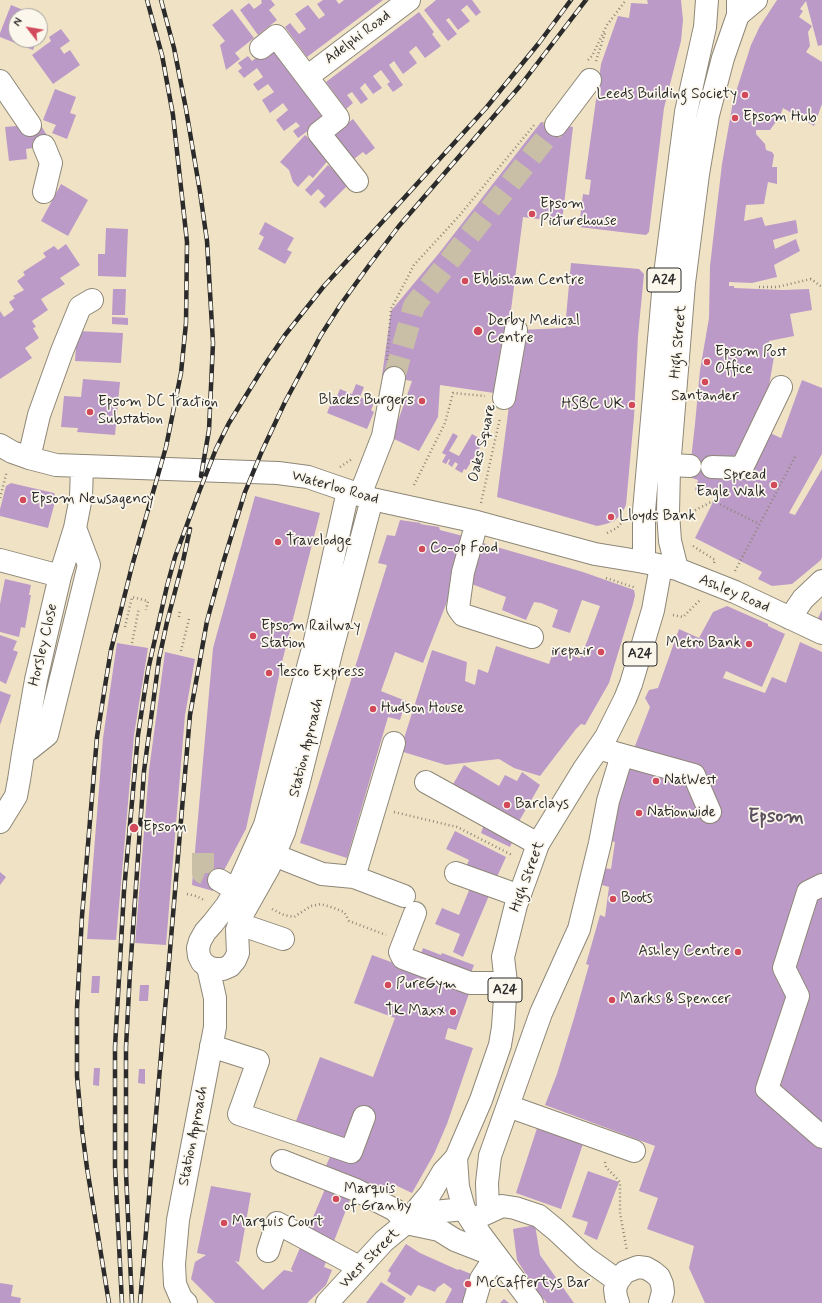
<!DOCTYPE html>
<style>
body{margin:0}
#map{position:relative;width:822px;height:1303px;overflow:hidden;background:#f0e3c5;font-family:Mynerve,sans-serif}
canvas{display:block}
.north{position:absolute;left:8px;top:8px;width:40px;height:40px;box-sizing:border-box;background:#fbf7ec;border:1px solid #a8a59f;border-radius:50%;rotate:301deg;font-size:11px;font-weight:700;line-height:16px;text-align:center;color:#2b2b2b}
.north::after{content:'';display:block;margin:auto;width:14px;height:18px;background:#d1495b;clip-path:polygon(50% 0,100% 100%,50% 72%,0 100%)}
</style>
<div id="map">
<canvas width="822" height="1303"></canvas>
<div class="north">N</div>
</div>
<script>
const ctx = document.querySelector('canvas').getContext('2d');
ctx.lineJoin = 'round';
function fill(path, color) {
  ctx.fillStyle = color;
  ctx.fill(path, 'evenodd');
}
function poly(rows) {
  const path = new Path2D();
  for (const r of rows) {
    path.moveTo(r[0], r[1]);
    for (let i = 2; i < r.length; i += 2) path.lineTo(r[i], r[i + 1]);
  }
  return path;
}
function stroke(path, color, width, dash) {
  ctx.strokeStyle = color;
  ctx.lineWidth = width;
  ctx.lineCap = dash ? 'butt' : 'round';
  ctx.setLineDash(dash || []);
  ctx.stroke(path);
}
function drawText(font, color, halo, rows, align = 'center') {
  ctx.font = font + ' Mynerve,sans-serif';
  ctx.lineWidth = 3.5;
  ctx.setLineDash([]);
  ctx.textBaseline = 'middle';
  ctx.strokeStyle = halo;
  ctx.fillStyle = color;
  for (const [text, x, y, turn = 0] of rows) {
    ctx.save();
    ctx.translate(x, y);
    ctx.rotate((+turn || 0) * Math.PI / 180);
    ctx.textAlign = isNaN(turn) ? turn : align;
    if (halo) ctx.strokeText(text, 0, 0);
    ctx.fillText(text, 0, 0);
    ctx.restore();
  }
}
fill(poly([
 [262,0,271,0,275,5,269,10,277,20,258,35,240,10,249,3,254,9,262,3,261,1],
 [323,0,336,0,339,4,344,0,383,0,307,57,285,27,290,23,299,34,306,29,295,14,308,5,319,19,325,15,317,4],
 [436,0,472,0,481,12,476,16,467,5,461,10,470,21,458,30,449,18,446,20,457,34,448,41,424,10],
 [647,0,681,0,683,20,681,41,664,108,649,232,646,235,579,227,583,194,589,195,591,180,585,179,601,64,618,16,629,18,631,3,648,4],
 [777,0,822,0,822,45,818,46,806,1,800,9,803,11,799,17,812,26,808,32,810,46,806,52,822,62,822,104,814,126,783,108,779,119,778,119,770,130,756,130,756,134,765,144,766,150,772,152,774,155,772,167,777,167,777,184,768,182,764,204,746,205,744,221,762,217,765,226,796,220,798,233,773,240,775,249,796,239,800,251,774,265,777,277,752,283,729,282,729,286,734,286,734,288,783,290,809,289,812,310,790,314,794,336,769,341,770,346,765,345,765,349,775,351,766,403,731,472,768,432,781,438,802,380,822,388,822,454,789,513,795,515,822,469,822,557,821,560,792,584,772,586,758,579,762,572,695,538,716,496,695,490,698,480,689,477,695,424,700,370,709,318,710,266,713,240,722,164,731,113,733,101,751,45,760,26],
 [11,5,38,16,16,16,16,40,37,40,33,50,0,37,0,33],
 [232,9,254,38,235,53,240,59,226,70,220,45,225,41,212,25],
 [419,12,434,32,432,34,441,46,425,58,416,46,409,52,417,63,403,74,394,61,389,65,403,85,393,92,387,84,390,82,381,70,373,76,382,88,373,94,365,83,360,88,368,99,361,104,352,92,347,95,353,103,346,109,326,82],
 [40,17,45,19,40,32],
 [61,29,70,41,60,48,64,54,70,50,80,65,53,84,32,55,51,41,49,37],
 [270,47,324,119,298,138,293,131,300,126,296,122,284,131,276,120,288,110,283,103,270,113,262,100,274,92,268,84,258,91,253,84,263,77,257,68,244,78,238,71,242,68,238,63,248,56,252,61],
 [55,89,76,97,70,113,76,115,67,139,52,133,56,125,43,120],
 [353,119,375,148,366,155,363,152,354,159,334,134],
 [541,122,573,127,562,222,523,217,507,341,502,340,494,393,440,385,438,417,419,451,392,438,412,381,382,376,391,311,440,252],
 [40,124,53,145,26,149,27,159,9,161,5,127],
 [305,135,330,158,313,178,309,175,298,187,293,182,289,170,280,162],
 [328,165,349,184,325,208,319,202,325,196,318,189,311,196,305,190],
 [61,184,88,200,68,236,41,221],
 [265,222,294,238,287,250,292,252,285,264,258,249,264,237,259,234],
 [106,228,128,229,126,277,98,276,98,254,105,254],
 [66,244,80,265,60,278,65,284,41,299,48,310,32,321,36,327,33,328,39,338,25,348,32,358,0,379,0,311,4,317,14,310,9,302,15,298,13,296,24,290,17,281,25,275,23,272,46,257,43,253,54,246,58,250],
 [571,263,639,269,644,274,638,336,634,417,626,505,621,515,614,521,606,524,597,526,497,497,519,330,565,328],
 [113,289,126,289,125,315,112,315],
 [112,317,128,318,128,325,112,324],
 [77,331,123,333,121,363,75,361],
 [83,379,120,382,115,435,77,432,78,428,61,427,64,396,81,397],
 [356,384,364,387,360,397,374,403,371,410,374,412,367,429,327,413,334,395,337,396,340,389,352,394],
 [453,433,458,436,449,451,459,456,472,434,484,441,466,470,464,469,462,473,455,469,458,464,455,462,452,467,448,464,450,460,449,459,446,464,442,462,446,455,442,453],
 [11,483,54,493,56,498,48,528,0,516,0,509,6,486],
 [255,496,320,513,281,666,246,829,213,891,192,885,213,648],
 [400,520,421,523,420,524,439,527,440,530,463,536,454,584,423,663,395,652,381,691,406,701,400,720,388,717,347,858,300,843,387,565,378,563,387,535,395,536],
 [483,543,583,572,634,590,635,595,633,604,609,683,585,725,581,724,576,729,540,776,514,768,499,759,446,765,400,751,432,650,467,662,465,681,475,685,478,669,488,673,496,646,549,664,554,649,580,658,588,639,600,606,582,600,570,633,552,627,558,610,541,603,534,602,526,620,502,610,506,597,469,583],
 [5,579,31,585,29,595,31,595,25,628,21,627,19,637,0,632,0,604],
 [727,606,768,624,768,626,785,634,762,687,726,671,723,678,765,693,772,677,786,683,800,642,822,652,822,1303,705,1303,689,1268,694,1246,647,1229,658,1198,639,1191,655,1146,545,1105,557,1074,574,1018,589,965,586,964,600,915,605,917,609,887,602,885,604,868,611,869,615,842,610,841,613,818,630,759,650,707,645,698,649,690,658,688,679,629,699,638,713,612],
 [822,610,822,626,820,625,818,618],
 [0,635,17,641,13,650,18,652,6,684,0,681],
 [117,643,148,648,134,735,116,940,87,939,103,738],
 [165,652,195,659,185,715,166,945,135,943,149,770],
 [0,691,11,695,0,725],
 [464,765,499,786,505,775,517,781,522,772,540,785,518,823,452,786],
 [486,819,516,834,510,847,481,833],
 [455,831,506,857,496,879,466,867,469,860,446,849],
 [0,872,6,877,0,885],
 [472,883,491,891,463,957,453,952,460,934,435,924,442,908,459,915],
 [423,948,441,955,442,953,474,965,469,978,419,959],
 [372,955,470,991,456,1030,448,1028,445,1039,473,1048,447,1124,434,1154,412,1193,393,1184,387,1197,325,1168,337,1141,296,1121,320,1057,373,1077,395,1018,354,1003],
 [92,976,100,976,99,993,91,993],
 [140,985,149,985,148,1001,139,1001],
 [94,1068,100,1068,99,1086,93,1085],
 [139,1069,145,1069,145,1084,138,1083],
 [539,1122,585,1138,561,1209,516,1193],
 [588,1171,619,1182,597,1240,584,1234,588,1222,572,1217],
 [328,1182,353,1192,324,1267,332,1270,326,1285,307,1303,215,1303,191,1279,195,1262,206,1255,197,1253,211,1186,251,1193,239,1262,235,1261,263,1290,284,1270,293,1272,291,1269],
 [535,1225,540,1255,574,1303,547,1303,534,1287,517,1260,513,1229],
 [406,1244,420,1253,458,1270,459,1269,476,1276,466,1303,445,1303,452,1289,444,1283,437,1288,435,1292,418,1285,411,1296,387,1281,391,1273,388,1271],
 [381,1282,406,1298,403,1303,366,1303],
 [0,1283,13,1285,11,1296,21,1298,20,1303,0,1303],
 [504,1299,509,1303,500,1303]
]), '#bc9ac8');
stroke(poly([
 [394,378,414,306,556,125],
 [203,853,203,873,219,880]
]), '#c9bea6', 22, [22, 11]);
const minor = poly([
 [261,48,276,36,338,118,319,133,357,181],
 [307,77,409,0],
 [0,81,30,125],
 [556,125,590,80],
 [44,192,51,163,44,146],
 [504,398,516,330],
 [0,445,12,452,29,458,56,465,278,473,308,477,372,499,477,522,595,554,644,562],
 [29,458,39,415,62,351,80,307,92,300],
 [670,465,690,466],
 [712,467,742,468,781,387],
 [348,491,314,645,265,825,236,890,227,905,213,923,205,932,200,941,198,948,199,956,202,962,208,967,215,969,223,969,230,966,235,960,238,953,237,930,243,913,269,867,284,832,298,785,332,649,372,499],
 [360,495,383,436,394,378],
 [477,522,463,572,458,608,463,615,532,637],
 [0,560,60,576],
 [790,618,803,599,822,581],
 [608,751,694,775,710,812],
 [23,754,47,735,89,565,75,528],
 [426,782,538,844],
 [0,822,16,796,19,780,23,754,36,680,46,636,60,576,75,528,81,497,82,466],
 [274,855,322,874,354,877,404,896],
 [456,873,520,896],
 [354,877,394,743],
 [219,880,236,890],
 [822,885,808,892,784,968,798,996,767,1089,822,1137],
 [415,913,400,952,403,958,470,983,506,983],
 [239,924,283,939],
 [211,1046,258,1061,239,1114,351,1152,364,1117],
 [508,1106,634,1151],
 [282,1161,356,1190,395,1210,406,1223],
 [488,1212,487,1183,490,1156,541,1013,579,929,600,843,608,801,622,755],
 [476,1218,502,1206,515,1208,539,1216,556,1230,586,1258,618,1281],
 [268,1251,277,1223,359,1267],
 [186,1303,181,1298,175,1284,174,1264,178,1220,215,1027,215,998,208,967],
 [474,1303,481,1279,496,1256],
 [618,1303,616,1297,615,1289,618,1281,625,1272,638,1267,646,1268,653,1272,659,1277,662,1284,663,1292,660,1303]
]);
const major = poly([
 [738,15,756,0],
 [414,1214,464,1209],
 [406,1223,439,1230,455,1240,496,1256],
 [327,1303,384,1241,406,1223,430,1194,443,1172,456,1158]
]);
const highway = poly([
 [707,0,705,27,686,112,664,282,644,511,644,562,677,569,735,592,822,633],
 [677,569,670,541,668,513,669,468,684,283,698,174,708,115,723,58,738,15,738,0],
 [532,1303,480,1234,464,1209,458,1187,456,1158,481,1100,500,1045,503,1027,506,983,503,957,516,905,531,864,538,844,584,769,606,737,625,699,631,684,653,610,661,566]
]);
stroke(minor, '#8e8778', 24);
stroke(major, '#8e8778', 24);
stroke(highway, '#8e8778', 24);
stroke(poly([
 [588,60,592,56,607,25,626,0],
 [596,61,605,33],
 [759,287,777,287,811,279,822,287],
 [387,360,391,309,414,265,459,216,535,124],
 [340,467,352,459],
 [414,485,445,423,453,393,485,396],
 [0,498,7,471],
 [481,503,500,418],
 [688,514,713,501,759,524],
 [607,533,617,528,624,520],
 [693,546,715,560,714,563],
 [735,571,796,455],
 [606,578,633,587,636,589],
 [673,615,683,617,700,600],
 [179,617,180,610],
 [125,627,132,597,148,601,146,610],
 [132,643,139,608],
 [288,643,294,642],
 [181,651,189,619],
 [394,812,457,827,512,855],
 [187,894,196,896,204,900,204,901],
 [272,909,284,915,294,917,311,906,321,904,334,908,344,912,349,921,386,935],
 [605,1162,606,1167,620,1182,620,1213,627,1251]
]), '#8e8778', 2.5, [1, 3]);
stroke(minor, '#fff', 22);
stroke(major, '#fff', 22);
stroke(highway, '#fff', 22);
const rail = poly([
 [161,0,174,48,186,109,200,192,207,241,213,343,209,430,201,476],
 [109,1303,87,1168,82,1130,77,1076,77,1008,82,916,97,737,106,680,111,650,132,566,166,447,181,373,186,323,187,242,173,115,162,55,147,0],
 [122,1303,115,1167,115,1047,124,891,138,735,148,670,167,586,175,557,199,492,216,449,229,423,266,363,285,335,324,286,486,108,539,43,571,0],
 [132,1303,126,1173,126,1047,130,972,144,771,159,659,167,622,183,561,190,529],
 [140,1303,190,715,207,621,223,563,245,492,262,451,285,402,321,335,341,304,370,264,399,226,520,86,586,0]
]);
stroke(rail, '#2b2b2b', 4.5);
stroke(rail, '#fbf7ec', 3, [9]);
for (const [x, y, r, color] of [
 [745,95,4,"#d1495b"],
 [735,118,4,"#d1495b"],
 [532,214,4,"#d1495b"],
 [465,281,4,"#d1495b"],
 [478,331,5,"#d1495b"],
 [707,362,4,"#d1495b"],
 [705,382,4,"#d1495b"],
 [422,401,4,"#d1495b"],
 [632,405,4,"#d1495b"],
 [90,412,4,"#d1495b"],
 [774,485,4,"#d1495b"],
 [23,500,4,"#d1495b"],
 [611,517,4,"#d1495b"],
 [278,542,4,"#d1495b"],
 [422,549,4,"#d1495b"],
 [253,636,4,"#d1495b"],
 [749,644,4,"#d1495b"],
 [601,652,4,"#d1495b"],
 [269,673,4,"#d1495b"],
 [373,709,4,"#d1495b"],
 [656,781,4,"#d1495b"],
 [507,805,4,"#d1495b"],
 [639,813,4,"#d1495b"],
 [134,828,5,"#d1495b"],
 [613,899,4,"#d1495b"],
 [738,952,4,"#d1495b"],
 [388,985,4,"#d1495b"],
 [612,1000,4,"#d1495b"],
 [453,1012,4,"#d1495b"],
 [336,1199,4,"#d1495b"],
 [224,1223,4,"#d1495b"],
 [468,1284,4,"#d1495b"]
]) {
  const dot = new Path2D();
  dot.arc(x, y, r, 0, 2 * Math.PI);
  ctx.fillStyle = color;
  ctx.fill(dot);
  stroke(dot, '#fbf7ec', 1.5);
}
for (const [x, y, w] of [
 [664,280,34],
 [640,654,34],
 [505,990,34]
]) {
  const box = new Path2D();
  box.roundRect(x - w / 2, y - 12, w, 24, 3);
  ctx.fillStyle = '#fbf7ec';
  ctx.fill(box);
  stroke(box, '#2b2b2b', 1);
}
drawText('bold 14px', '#2b2b2b', null, [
 ["A24",664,280],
 ["A24",640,654],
 ["A24",505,990]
]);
drawText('15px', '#2b2b2b', '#fbf7ec', [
 ["Adelphi Road",358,38,-37],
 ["High Street",679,342,-85],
 ["Oaks Square",483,443,-77],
 ["Waterloo Road",335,488,16],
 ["Ashley Road",734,594,23],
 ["Horsley Close",44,645,-77],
 ["Station Approach",307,748,-76],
 ["High Street",528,877,-70],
 ["Station Approach",194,1136,-79],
 ["West Street",370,1259,-45]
]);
drawText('15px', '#2b2b2b', '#fbf7ec', [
 ["Leeds Building Society",737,95,"right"],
 ["Epsom Hub",743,118],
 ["Epsom",540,205],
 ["Picturehouse",540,222],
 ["Ebbisham Centre",473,281],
 ["Derby Medical",487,322],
 ["Centre",487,339],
 ["Epsom Post",715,353],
 ["Office",715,370],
 ["Santander",705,397,"center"],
 ["Blacks Burgers",414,401,"right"],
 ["Epsom DC Traction",98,403],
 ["Substation",98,420],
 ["HSBC UK",624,405,"right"],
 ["Spread",766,476,"right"],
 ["Eagle Walk",766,493,"right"],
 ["Epsom Newsagency",31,500],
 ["Lloyds Bank",619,517],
 ["Travelodge",286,542],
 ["Co-op Food",430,549],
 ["Epsom Railway",261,627],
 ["Station",261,644],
 ["Metro Bank",741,644,"right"],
 ["irepair",593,652,"right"],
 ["Tesco Express",277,673],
 ["Hudson House",381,709],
 ["NatWest",664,781],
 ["Barclays",515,805],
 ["Nationwide",647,813],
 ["Epsom",143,828],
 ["Boots",621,899],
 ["Ashley Centre",730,952,"right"],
 ["PureGym",396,985],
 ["Marks & Spencer",620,1000],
 ["TK Maxx",445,1012,"right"],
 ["Marquis",344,1190],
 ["of Granby",344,1207],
 ["Marquis Court",232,1223],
 ["McCaffertys Bar",476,1284]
], 'left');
drawText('bold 19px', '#5e5262', '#fbf7ec', [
 ["Epsom",776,818]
]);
</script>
